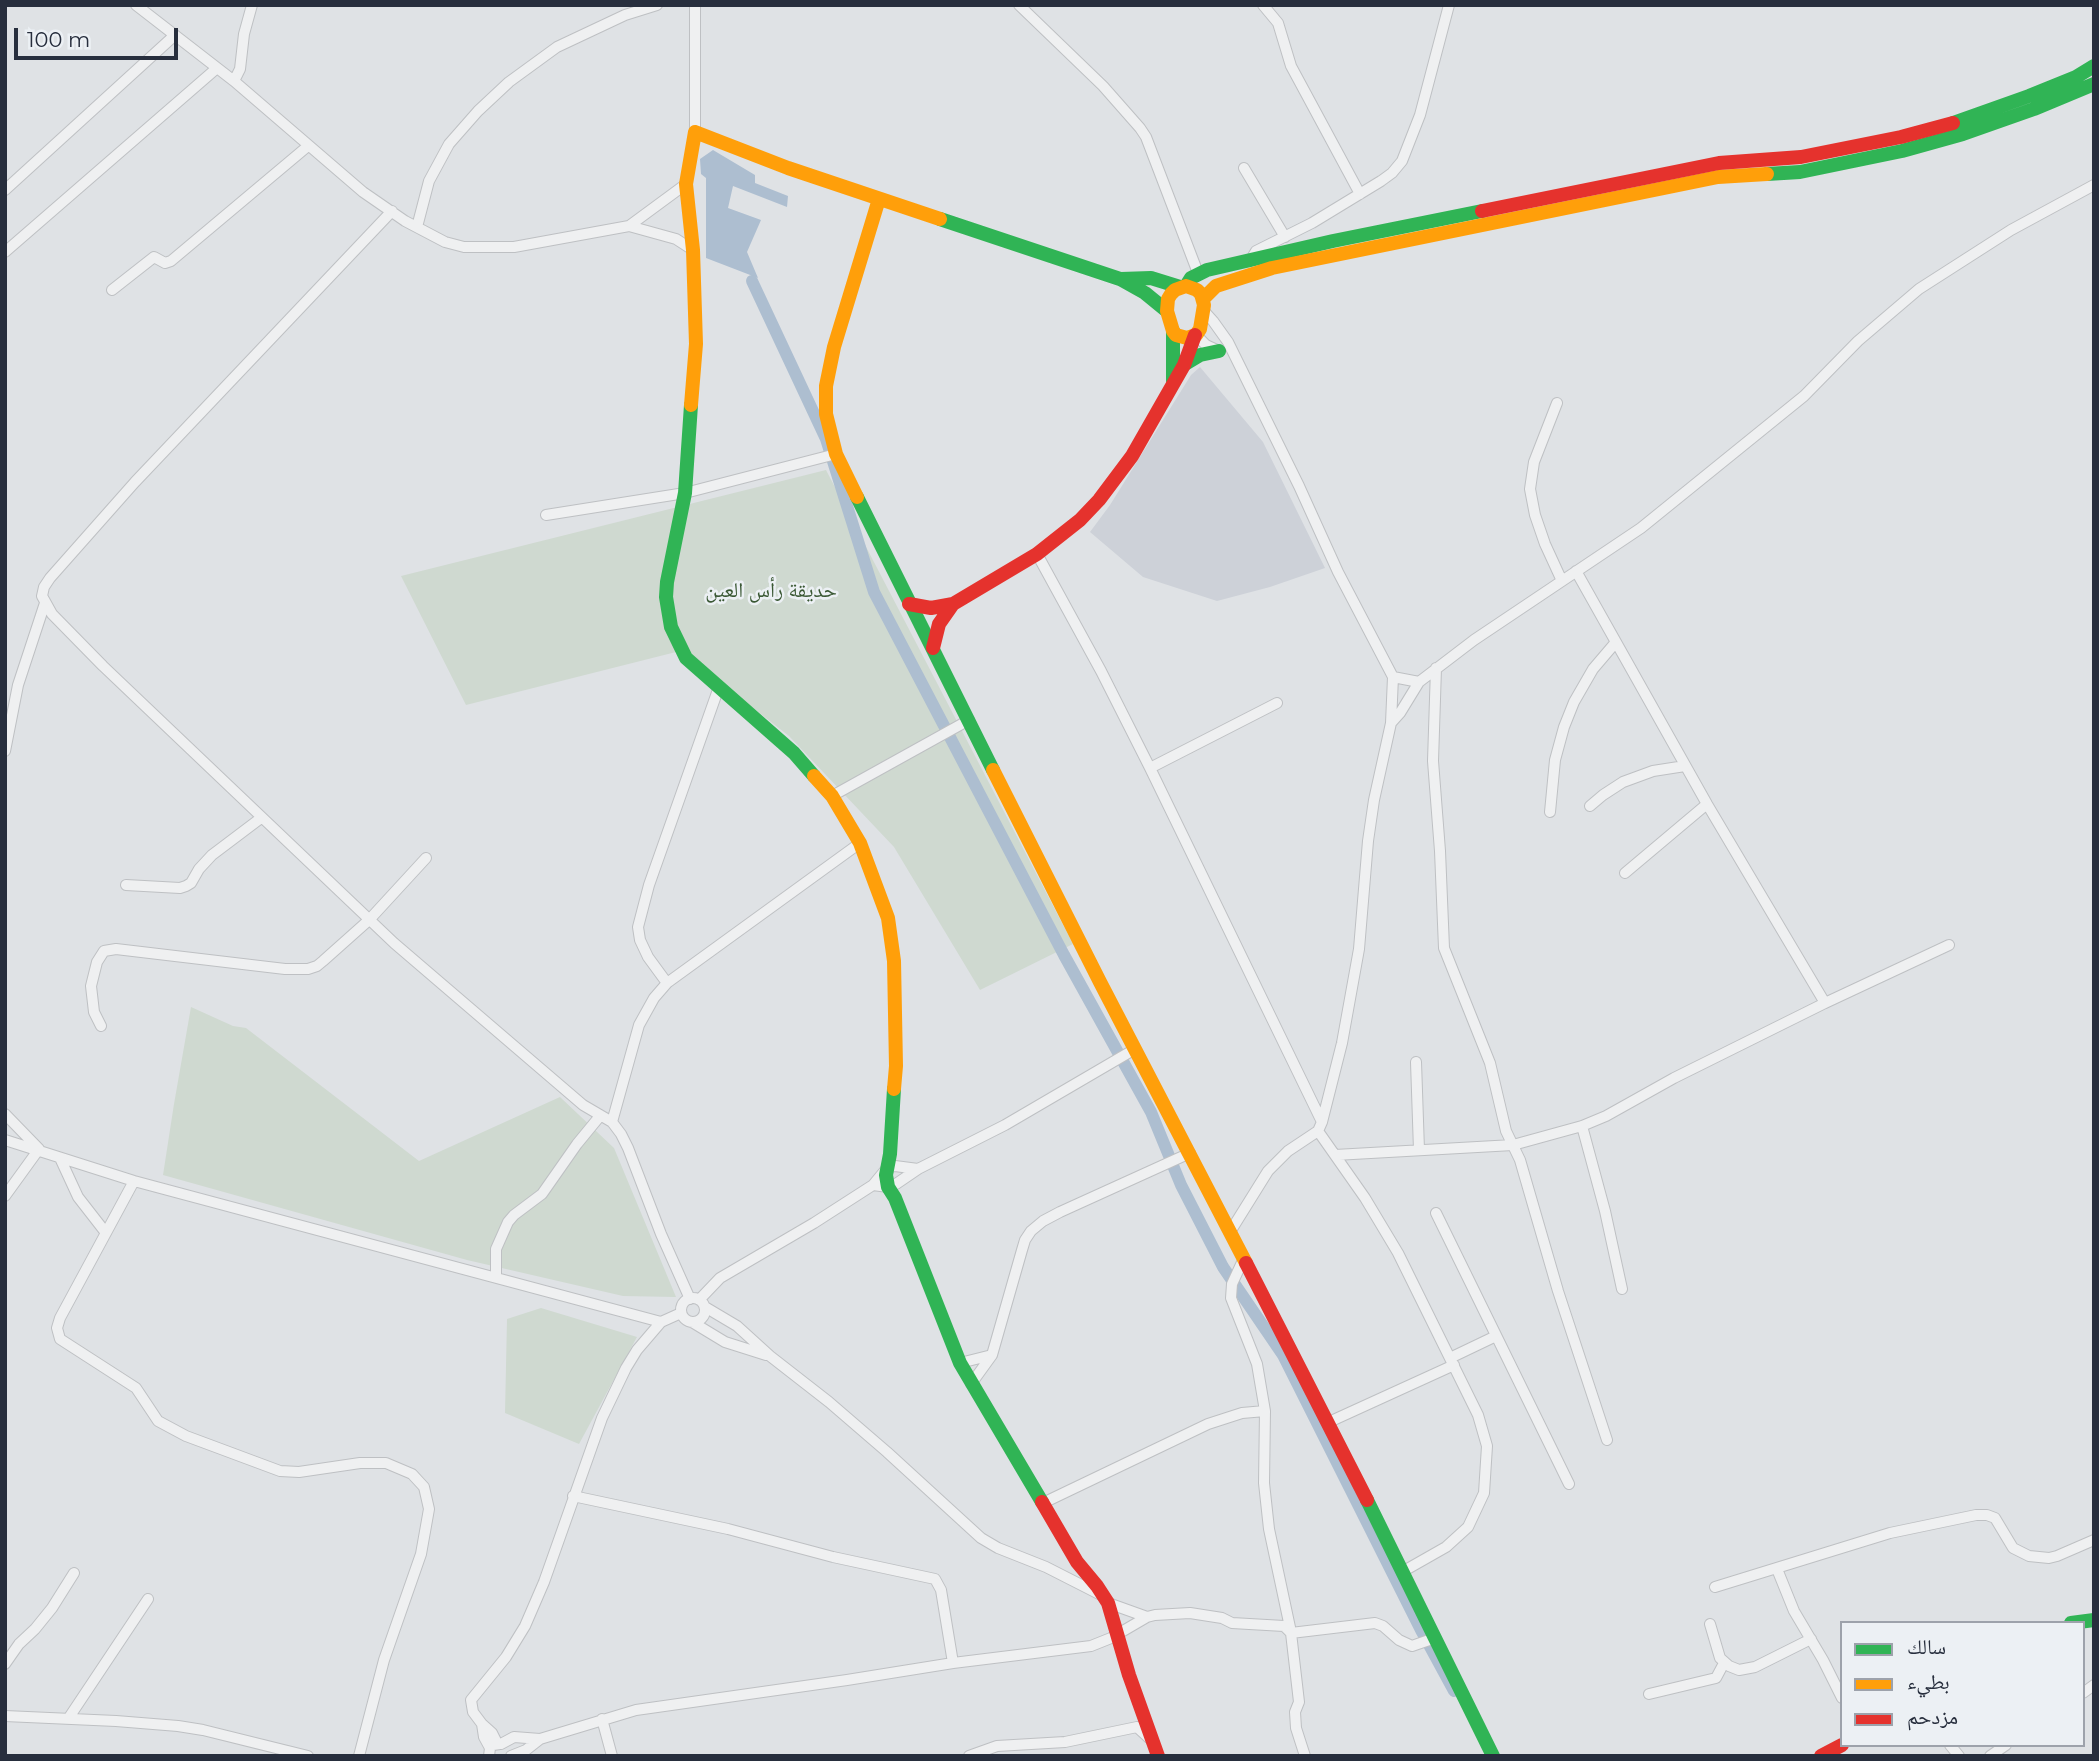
<!DOCTYPE html>
<meta charset="utf-8">
<style>
body{margin:0}
#map{position:relative;width:2099px;height:1761px;overflow:hidden;background:#dfe2e5;font-family:Montserrat,"Noto Naskh Arabic",sans-serif}
canvas{display:block}
.frame{position:absolute;inset:0;border:7px solid #272e3d;pointer-events:none}
.legend{position:absolute;left:1840px;top:1621px;width:245px;height:126px;box-sizing:border-box;background:#ecf0f4;border:2px solid #9da2ab;margin:0;padding:9px 12px;list-style:none;font-size:21px;color:#272e3d}
.legend li{display:flex;align-items:center;gap:14px;height:35px}
.legend b{width:35px;border:2px solid #9da2ab}
.scale{position:absolute;left:14px;top:28px;width:164px;height:32px;box-sizing:border-box;border:4px solid #272e3d;border-top:0;padding-left:9px;font-size:21px;line-height:24px;white-space:nowrap;color:#272e3d;-webkit-text-stroke:5px #ecf0f4;paint-order:stroke}
</style>
<div id="map">
<canvas width="2099" height="1761"></canvas>
<div class="frame"></div>
<ul class="legend">
<li><b style="height:9px;background:#30b455"></b>سالك</li>
<li><b style="height:9px;background:#ff9f0a"></b>بطيء</li>
<li><b style="height:9px;background:#e5322d"></b>مزدحم</li>
</ul>
<div class="scale">100 m</div>
</div>
<script>
const ctx = document.querySelector('canvas').getContext('2d');
ctx.lineJoin = 'round';
function fill(path, color) {
  ctx.fillStyle = color;
  ctx.fill(path, 'evenodd');
}
function poly(rows) {
  const path = new Path2D();
  for (const r of rows) {
    if (r.length === 3) {
      path.moveTo(r[0] + r[2], r[1]);
      path.arc(r[0], r[1], r[2], 0, 2 * Math.PI);
      continue;
    }
    path.moveTo(r[0], r[1]);
    for (let i = 2; i < r.length; i += 2) path.lineTo(r[i], r[i + 1]);
  }
  return path;
}
function stroke(path, color, width, dash) {
  ctx.strokeStyle = color;
  ctx.lineWidth = width;
  ctx.lineCap = dash ? 'butt' : 'round';
  ctx.setLineDash(dash || []);
  ctx.stroke(path);
}
function drawText(font, color, halo, rows, align = 'center') {
  ctx.font = font + ' Montserrat,"Noto Naskh Arabic",sans-serif';
  ctx.lineWidth = 5;
  ctx.setLineDash([]);
  ctx.textBaseline = 'middle';
  ctx.strokeStyle = halo;
  ctx.fillStyle = color;
  for (const [text, x, y, turn = 0] of rows) {
    ctx.save();
    ctx.translate(x, y);
    ctx.rotate((+turn || 0) * Math.PI / 180);
    ctx.textAlign = isNaN(turn) ? turn : align;
    if (halo) ctx.strokeText(text, 0, 0);
    ctx.fillText(text, 0, 0);
    ctx.restore();
  }
}
fill(poly([
 [1200,367,1263,442,1325,568,1270,587,1217,601,1143,577,1090,532,1110,505,1191,375]
]), '#cdd1d8');
fill(poly([
 [826,470,1073,944,980,990,894,847,789,736,680,651,466,705,401,576],
 [191,1007,233,1026,246,1028,419,1161,560,1097,614,1148,676,1297,623,1296,467,1260,163,1175,174,1104],
 [541,1308,637,1337,579,1444,505,1413,507,1319]
]), '#cfd9d0');
fill(poly([
 [713,150,755,175,755,183,788,196,787,207,733,186,728,208,761,220,747,252,758,278,706,258,706,178,701,174,700,159]
]), '#adbed0');
stroke(poly([
 [752,281,826,439,874,592,1064,955,1151,1112,1181,1185,1223,1267,1283,1355,1422,1632,1454,1691]
]), '#adbed0', 12);
const street = poly([
 [136,5,234,81,363,192,405,221,445,242,464,247,514,247,629,226,676,239,693,250],
 [1019,5,1103,86,1140,128,1146,137,1198,273],
 [1263,5,1278,23,1291,66,1360,194],
 [234,81,240,69,244,34,252,5],
 [695,132,695,5],
 [1244,168,1285,237],
 [5,190,175,35],
 [392,211,135,482,50,578,44,587,42,596,52,614,103,666,394,943,583,1105,612,1122,621,1134,628,1148,661,1234,690,1299],
 [629,226,686,184],
 [417,227,429,181,449,144,478,111,509,82,557,47,625,15,657,5],
 [5,252,217,68],
 [1254,262,1253,256,1256,251,1312,223,1381,181,1392,173,1402,161,1420,115,1449,5],
 [112,290,154,257,165,263,171,261,308,146],
 [1204,311,1213,321,1228,342,1299,486,1338,572,1393,677,1391,723,1374,800,1368,841,1359,949,1342,1043,1322,1122,1318,1131,1288,1151,1268,1171,1230,1232],
 [1196,335,1206,345,1219,351],
 [1557,403,1534,462,1530,489,1535,515,1545,544,1562,581],
 [546,515,685,493,836,454],
 [1037,554,1101,671,1150,768,1322,1122],
 [1576,571,1707,804,1825,1003],
 [1436,668,1433,761,1440,851,1444,948,1490,1063,1506,1131,1520,1160,1558,1291,1607,1440],
 [1393,677,1419,682],
 [1391,723,1400,713,1419,682,1474,640,1641,528,1804,396,1858,341,1919,289,2011,230,2094,185],
 [5,751,18,685,45,603],
 [1150,768,1277,703],
 [832,796,969,720],
 [1590,806,1603,795,1623,782,1653,771,1685,766],
 [1550,812,1555,760,1564,727,1574,702,1593,669,1616,642],
 [1625,873,1707,804],
 [126,885,180,888,186,886,191,883,199,869,212,855,261,818],
 [667,983,648,957,640,940,638,927,649,885,719,687],
 [101,1026,94,1012,91,986,97,962,104,951,116,949,285,969,308,969,317,966,323,961,369,920,426,858],
 [1416,1062,1419,1150],
 [5,1114,39,1149,5,1196],
 [612,1122,639,1025,654,998,667,983,860,843],
 [1582,1126,1605,1211,1622,1289],
 [1318,1131,1365,1198,1398,1253,1478,1415,1487,1446,1484,1493,1468,1527,1446,1547,1402,1572],
 [5,1140,134,1181,661,1322,681,1313],
 [1335,1155,1513,1145,1582,1126,1606,1116,1674,1078,1825,1003,1949,945],
 [60,1158,78,1197,106,1233],
 [134,1181,60,1318,57,1328,60,1339,136,1388,158,1421,186,1436,280,1471,299,1472,360,1463,386,1463,412,1474,424,1487,429,1509,421,1554,384,1660,359,1756],
 [873,1185,888,1187,896,1184,918,1169,1005,1125,1135,1049],
 [1436,1213,1569,1484],
 [1244,1258,1232,1284,1231,1298,1257,1364,1265,1411,1264,1483,1269,1529,1291,1632],
 [496,1277,496,1249,508,1222,514,1215,542,1194,577,1144,600,1116],
 [693,1310,12],
 [699,1300,720,1278,814,1223,873,1185,887,1168,895,1166,918,1169],
 [705,1307,737,1326,770,1356,829,1402,887,1452,981,1538,998,1548,1046,1567,1103,1596],
 [692,1322,725,1342,766,1355],
 [1450,1358,1496,1336],
 [960,1363,992,1355],
 [971,1384,992,1355,1022,1250,1025,1240,1031,1231,1043,1221,1060,1212,1190,1153],
 [1329,1422,1454,1365],
 [573,1496,728,1529,833,1557,935,1579,941,1590,953,1663],
 [1043,1503,1208,1424,1242,1413,1265,1411],
 [1777,1569,1794,1611,1823,1660,1842,1698],
 [1715,1587,1890,1533,1976,1515,1987,1515,1995,1518,2013,1548,2029,1556,2049,1558,2057,1556,2094,1540],
 [1108,1603,1147,1617],
 [1710,1624,1720,1658,1729,1666,1739,1670,1755,1667,1811,1639],
 [5,1664,19,1644,35,1629,52,1608,74,1573],
 [2083,1693,2094,1685],
 [1649,1694,1716,1678,1724,1663],
 [5,1716,116,1721,178,1726,203,1730,308,1756],
 [68,1719,148,1599],
 [602,1719,612,1756],
 [482,1724,484,1737,490,1748],
 [497,1743,492,1733,482,1724,473,1712,471,1700,506,1657,525,1626,544,1582,602,1418,626,1368,637,1350,661,1322],
 [501,1744,514,1737,540,1739],
 [1950,1745,1959,1756],
 [489,1756,490,1748,493,1745,500,1744],
 [511,1756,526,1750,540,1739,636,1710,847,1680,953,1663,1091,1646,1111,1638,1147,1617,1155,1615,1190,1613,1222,1618,1232,1623,1284,1626,1291,1633],
 [969,1756,997,1746,1065,1742,1137,1727,1149,1738],
 [1305,1756,1296,1728,1295,1712,1299,1702,1291,1633,1375,1623,1383,1626,1399,1640,1412,1646,1435,1638],
 [1990,1756,2006,1745]
]);
stroke(street, '#bec0c3', 12);
stroke(street, '#eff0f1', 10);
stroke(poly([
 [1953,123,2029,96,2076,77,2094,66],
 [1767,174,1800,172,1902,151,1963,134,2034,109,2094,84],
 [940,219,1120,279,1145,293,1167,311],
 [1121,279,1151,278,1180,287],
 [1186,286,1191,278,1207,270,1333,241,1482,211],
 [1173,331,1173,381],
 [1185,364,1200,355,1219,351],
 [691,405,685,493,667,582,666,597,671,627,686,658,794,753,814,776],
 [857,497,993,770],
 [894,1089,890,1154,886,1175,888,1187,895,1198,960,1363,1042,1502],
 [1367,1500,1493,1756],
 [2071,1623,2094,1620]
]), '#30b455', 14);
stroke(poly([
 [1186,286,1197,290,1201,294,1204,305,1200,329,1196,335,1187,338,1176,335,1173,331,1167,311,1168,299,1171,294,1175,290,1186,286],
 [1203,299,1216,286,1272,268,1718,177,1767,174],
 [691,405,696,344,693,250,686,184,695,132,788,168,940,219],
 [857,497,836,454,826,414,826,386,834,347,879,199],
 [993,770,1100,982,1246,1263],
 [814,776,832,796,860,843,888,918,894,961,896,1066,894,1089]
]), '#ff9f0a', 14);
stroke(poly([
 [1482,211,1719,163,1801,157,1901,137,1953,123],
 [909,604,931,608,953,604,1037,554,1080,520,1099,500,1132,456,1184,365,1195,335],
 [933,648,939,624,953,604],
 [1246,1263,1367,1500],
 [1042,1502,1077,1562,1097,1586,1108,1603,1129,1675,1158,1756],
 [1821,1756,1842,1745]
]), '#e5322d', 14);
drawText('21px', '#3a5834', '#ecf0f4', [
 ["حديقة رأس العين",771,591]
]);
</script>
